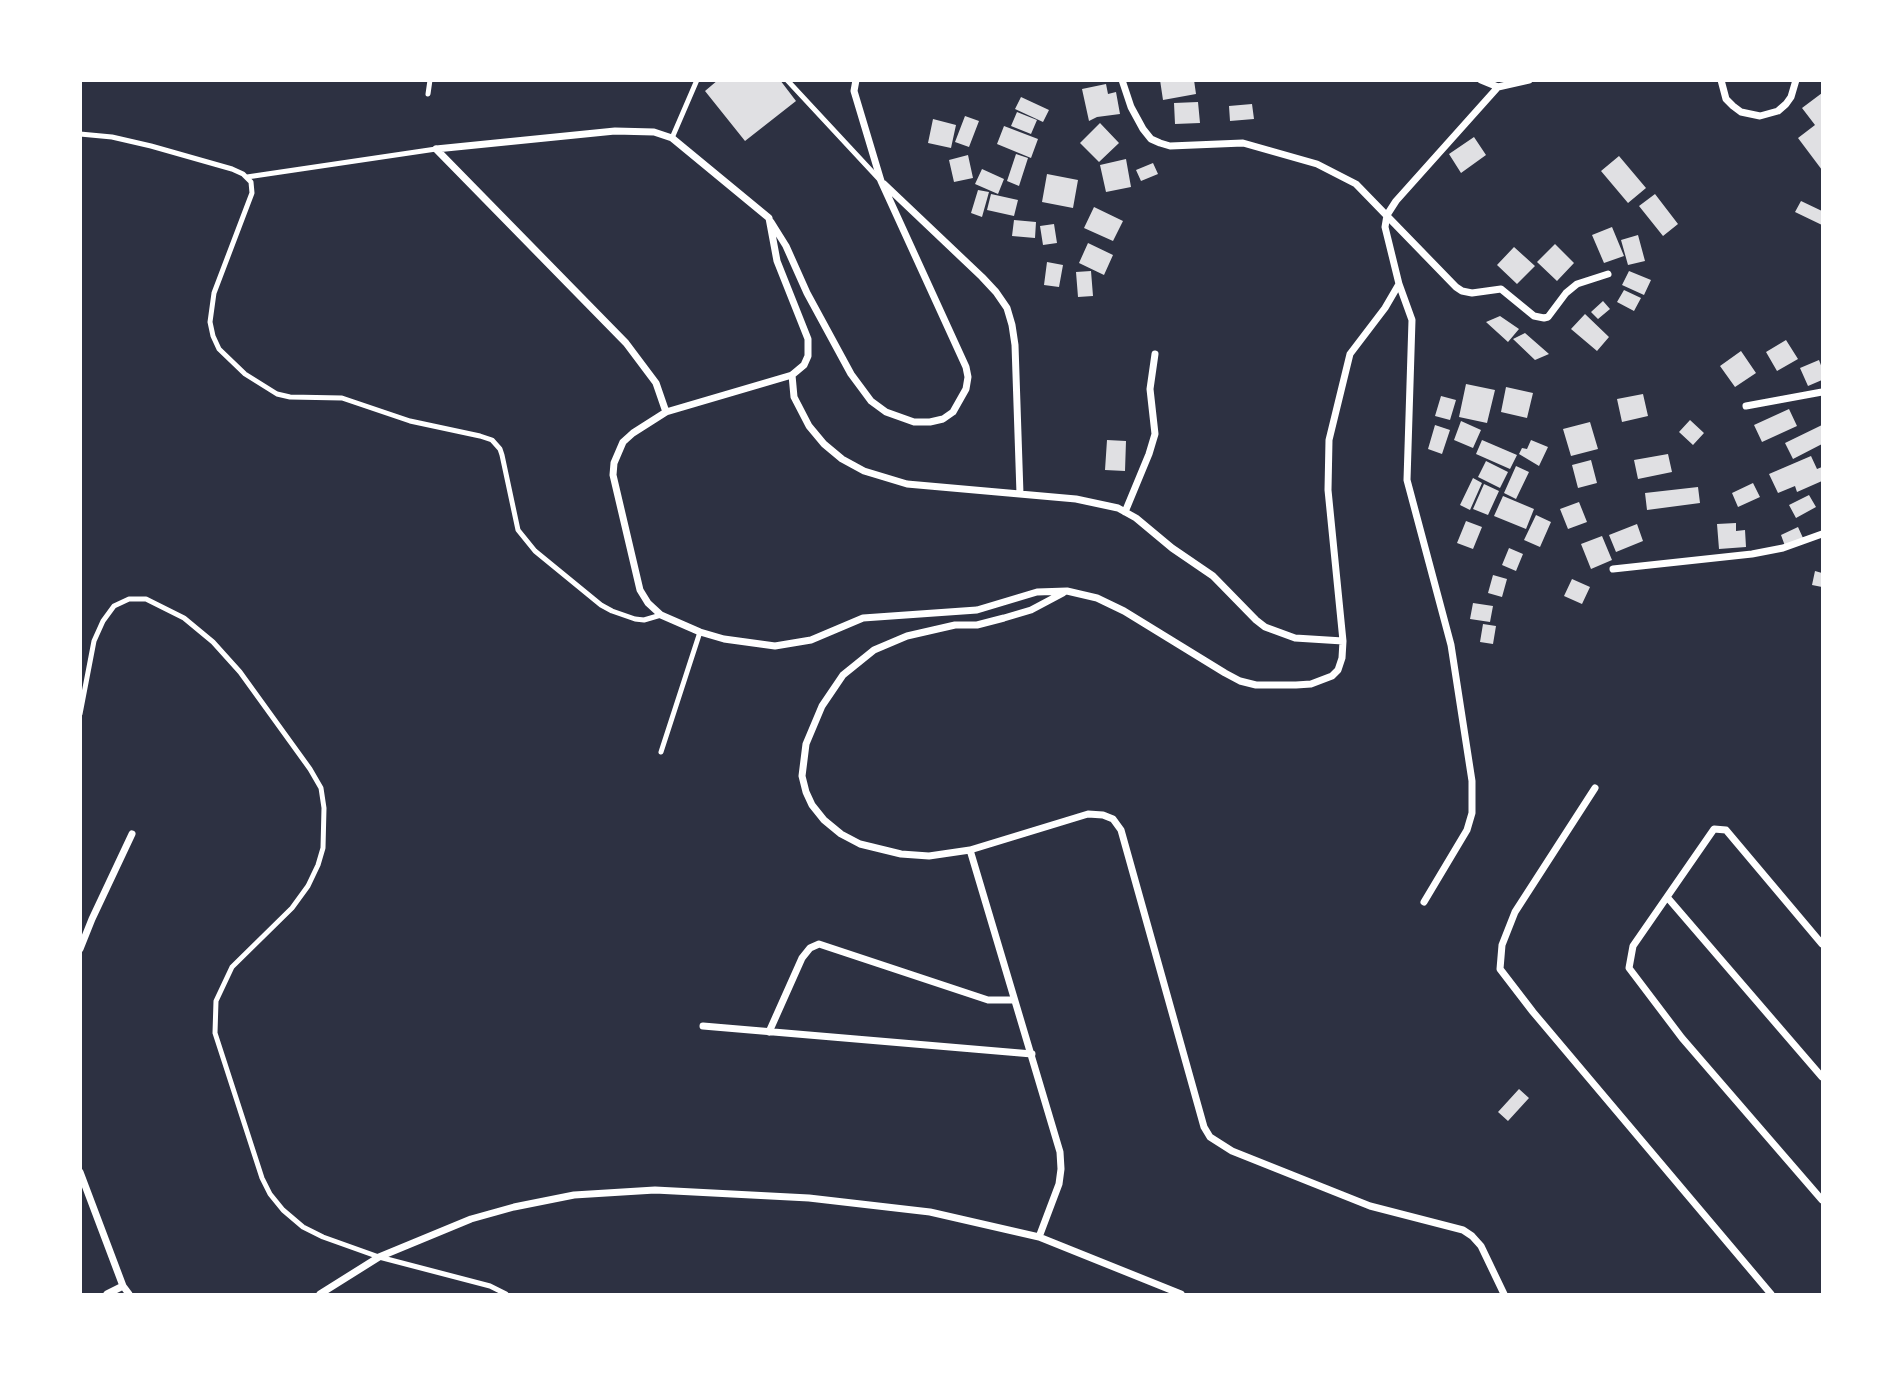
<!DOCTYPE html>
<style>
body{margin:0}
#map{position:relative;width:1903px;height:1375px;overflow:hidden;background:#2d3142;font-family:Overpass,sans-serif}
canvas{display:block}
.frame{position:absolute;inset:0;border:82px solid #fff;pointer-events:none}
</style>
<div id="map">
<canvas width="1903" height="1375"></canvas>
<div class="frame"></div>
</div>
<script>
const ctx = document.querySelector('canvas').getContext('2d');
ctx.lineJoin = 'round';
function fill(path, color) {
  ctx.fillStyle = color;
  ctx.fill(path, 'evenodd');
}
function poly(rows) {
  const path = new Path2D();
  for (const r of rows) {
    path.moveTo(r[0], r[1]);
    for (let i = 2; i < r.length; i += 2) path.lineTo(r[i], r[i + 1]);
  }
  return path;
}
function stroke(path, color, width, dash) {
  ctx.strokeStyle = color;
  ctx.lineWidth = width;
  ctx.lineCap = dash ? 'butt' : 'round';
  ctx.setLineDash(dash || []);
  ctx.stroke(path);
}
fill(poly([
 [718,80,780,80,796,101,745,141,705,91],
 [1160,80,1194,80,1196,94,1163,100],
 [1106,84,1108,94,1116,92,1120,114,1097,117,1089,121,1082,89],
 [1822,93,1822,170,1798,138,1815,125,1802,108],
 [1021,97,1049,110,1043,122,1015,109],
 [1198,102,1200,123,1175,124,1174,103],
 [1252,104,1254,119,1230,121,1229,106],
 [1017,112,1037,120,1031,134,1011,126],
 [965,116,979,121,969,147,955,142],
 [933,119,956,125,951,148,928,143],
 [1100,123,1119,143,1099,162,1080,143],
 [1004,126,1038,139,1031,158,997,144],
 [1474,137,1486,155,1461,173,1449,154],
 [1016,154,1028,158,1019,186,1007,181],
 [968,155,973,178,954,182,949,160],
 [1619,156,1646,188,1628,203,1601,171],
 [1126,159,1131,187,1106,192,1100,165],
 [1153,163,1158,174,1141,181,1136,170],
 [982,169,1004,179,998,194,975,184],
 [1047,174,1078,180,1073,208,1042,202],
 [978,190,989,192,982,217,971,213],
 [991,194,1018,200,1014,216,987,210],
 [1655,194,1678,224,1663,236,1639,206],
 [1801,201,1822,211,1822,225,1795,212],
 [1094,207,1123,221,1113,241,1084,228],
 [1014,220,1036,222,1035,238,1012,236],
 [1054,224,1057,243,1043,245,1040,226],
 [1612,227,1624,256,1604,263,1592,235],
 [1638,235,1645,261,1628,265,1621,240],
 [1088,243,1113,255,1104,275,1079,263],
 [1555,244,1574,263,1557,281,1537,262],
 [1514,247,1535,266,1517,284,1497,265],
 [1047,262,1063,265,1059,287,1044,285],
 [1091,271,1093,296,1078,297,1076,272],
 [1629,271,1651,280,1644,295,1622,285],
 [1624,290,1641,298,1634,311,1617,302],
 [1603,301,1610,309,1598,319,1591,312],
 [1585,314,1609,337,1597,351,1571,329],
 [1500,316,1519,329,1508,342,1486,322],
 [1525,333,1549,354,1535,360,1513,339],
 [1786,340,1798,359,1777,371,1766,352],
 [1741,351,1756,373,1735,387,1720,366],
 [1819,360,1822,368,1822,380,1808,386,1800,368],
 [1466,384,1495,390,1487,423,1459,417],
 [1506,387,1533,393,1527,418,1501,412],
 [1643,394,1648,416,1622,422,1617,399],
 [1441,396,1456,400,1450,420,1435,416],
 [1789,409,1797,426,1762,442,1754,425],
 [1690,420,1704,433,1693,445,1679,432],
 [1461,421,1481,430,1473,448,1454,440],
 [1590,422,1598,449,1571,456,1563,429],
 [1435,425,1450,430,1442,454,1428,449],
 [1822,425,1822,444,1793,459,1785,443],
 [1107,440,1126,441,1125,471,1105,470],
 [1482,440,1517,455,1510,469,1476,454],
 [1531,440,1548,447,1539,466,1519,454,1522,448,1527,449],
 [1668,454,1672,472,1638,479,1634,460],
 [1811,456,1817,469,1822,467,1822,481,1797,492,1795,486,1778,493,1769,474],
 [1591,460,1597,483,1578,488,1572,465],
 [1486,461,1508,472,1500,488,1478,477],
 [1516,466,1529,472,1516,499,1504,493],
 [1473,478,1482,483,1470,510,1460,505],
 [1753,483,1760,497,1738,507,1732,493],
 [1484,484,1499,491,1488,515,1473,509],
 [1698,487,1700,503,1647,510,1645,493],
 [1809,495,1816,507,1796,518,1789,505],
 [1503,496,1534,509,1526,529,1494,516],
 [1579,502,1587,522,1568,529,1560,509],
 [1536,515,1551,522,1540,547,1524,540],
 [1466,521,1482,527,1473,549,1457,543],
 [1736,523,1736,531,1745,530,1746,547,1719,549,1717,524],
 [1637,524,1643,541,1616,552,1609,535],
 [1798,527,1803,538,1785,546,1781,535],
 [1602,536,1612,560,1591,569,1581,544],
 [1509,548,1523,554,1516,571,1502,565],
 [1815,571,1822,573,1822,587,1812,585],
 [1493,575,1507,579,1502,597,1488,593],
 [1572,579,1590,587,1582,604,1564,596],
 [1473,603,1493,606,1490,622,1470,619],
 [1483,624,1496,626,1493,644,1480,642],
 [1519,1089,1529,1098,1508,1121,1498,1112]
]), '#e0e0e3');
stroke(poly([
 [787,80,879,179],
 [428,94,430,80],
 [80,134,112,137,151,146,232,169,243,174,251,182,252,193,214,293,210,322,213,336,219,349,245,374,277,394,290,397,342,398,410,421,480,436,492,440,500,449,502,455,518,530,535,551,601,605,612,611,635,619,644,620,661,615],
 [672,138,697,80],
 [247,177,436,149],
 [80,714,94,641,103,621,114,606,129,599,146,599,184,618,213,642,240,672,310,769,321,788,324,808,323,848,318,865,308,886,292,908,232,967,216,1001,215,1033,262,1178,270,1194,283,1210,303,1227,323,1237,379,1257,490,1286,506,1294],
 [661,752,700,632]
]), '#fff', 5);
stroke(poly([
 [1122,80,1131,107,1143,129,1151,139,1160,143,1170,146,1243,143,1317,164,1356,184,1456,287,1462,291,1472,293,1501,289,1534,316,1544,318,1548,317,1566,293,1577,284,1608,274],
 [1481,80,1498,87,1529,80],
 [1721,80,1726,99,1733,106,1741,112,1760,116,1778,111,1786,104,1791,97,1796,80],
 [436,149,615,131,654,132,672,138,769,218,777,261,808,339,808,356,804,365,792,375,666,412,633,433,623,442,614,463,613,475,640,590,648,603,661,615,700,632,724,639,775,646,811,640,863,618,977,610,1037,592,1067,591,1097,598,1124,611,1225,673,1240,681,1256,685,1296,685,1311,684,1332,676,1338,670,1342,658,1343,641,1328,490,1329,440,1350,354,1385,308,1399,284,1385,227,1387,215,1396,201,1498,87],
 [436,149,626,343,656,383,666,412],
 [884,184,982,277,996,292,1007,308,1012,325,1015,345,1020,494],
 [771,222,786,246,807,293,851,374,871,401,886,412,914,422,930,422,943,419,953,412,966,389,968,377,966,367,881,181,854,91,856,80],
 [1399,284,1412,320,1407,480,1451,645,1472,781,1472,813,1467,830,1424,902],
 [792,375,794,397,809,426,824,444,842,459,864,471,907,484,1076,499,1118,508,1136,518,1172,548,1213,576,1256,620,1265,627,1295,638,1343,641],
 [1746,406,1822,392],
 [1125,512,1149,454,1155,434,1150,389,1155,354],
 [1613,569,1752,554,1783,548,1822,534],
 [1595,788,1515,912,1502,945,1500,969,1533,1012,1771,1294],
 [970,850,929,856,901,854,860,844,841,834,824,820,812,805,806,792,802,776,806,744,822,706,843,675,874,650,907,636,955,625,977,625,1004,618,1031,610,1063,593],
 [1667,897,1822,1077],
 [1822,944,1726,830,1714,829,1633,946,1629,968,1682,1038,1822,1200],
 [80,949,92,919,132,834],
 [703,1026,1032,1054],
 [769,1032,802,958,810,948,819,944,988,1000,1014,1000],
 [80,1172,123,1286,129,1294],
 [1039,1237,1059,1184,1061,1169,1060,1152,970,850,1088,814,1103,815,1113,819,1121,830,1204,1127,1210,1137,1232,1151,1370,1206,1463,1230,1472,1236,1481,1246,1504,1294],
 [107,1294,123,1286],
 [320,1294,379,1257,471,1219,514,1207,574,1195,655,1190,809,1198,930,1212,1039,1237,1181,1294]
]), '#fff', 7);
</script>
